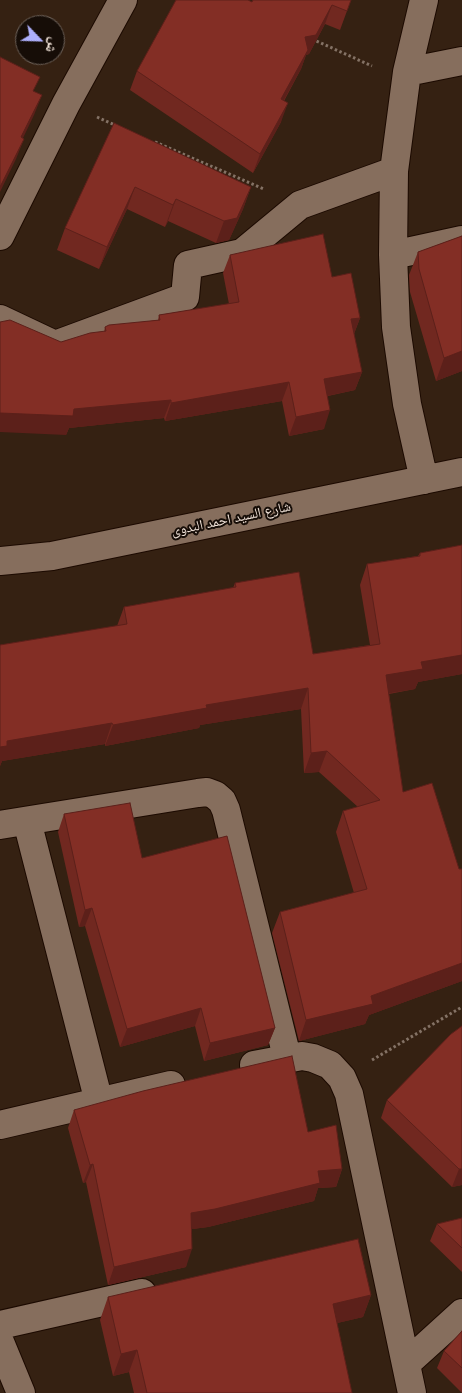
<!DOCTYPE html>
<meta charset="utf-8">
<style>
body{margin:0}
#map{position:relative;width:462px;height:1393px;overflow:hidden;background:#352112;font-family:"PT Sans","Noto Naskh Arabic",sans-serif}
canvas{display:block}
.north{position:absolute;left:15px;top:15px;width:50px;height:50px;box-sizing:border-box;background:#160d07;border:1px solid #6e635b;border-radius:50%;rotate:114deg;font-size:14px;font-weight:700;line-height:20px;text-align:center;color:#f1e3d9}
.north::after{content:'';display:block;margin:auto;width:18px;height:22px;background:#adaffb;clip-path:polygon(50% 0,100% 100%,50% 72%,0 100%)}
</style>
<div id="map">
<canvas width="462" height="1393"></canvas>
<div class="north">ش</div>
</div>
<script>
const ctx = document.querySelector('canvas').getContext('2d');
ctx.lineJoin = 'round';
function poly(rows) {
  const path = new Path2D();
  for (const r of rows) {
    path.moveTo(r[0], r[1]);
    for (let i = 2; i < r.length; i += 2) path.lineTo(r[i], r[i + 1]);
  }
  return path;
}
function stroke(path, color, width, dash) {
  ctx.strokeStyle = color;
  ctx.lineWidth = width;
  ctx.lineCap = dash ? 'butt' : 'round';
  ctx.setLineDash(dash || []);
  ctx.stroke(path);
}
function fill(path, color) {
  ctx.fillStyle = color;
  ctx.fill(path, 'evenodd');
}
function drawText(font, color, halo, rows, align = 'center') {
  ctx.font = font + ' "PT Sans","Noto Naskh Arabic",sans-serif';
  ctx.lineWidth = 4;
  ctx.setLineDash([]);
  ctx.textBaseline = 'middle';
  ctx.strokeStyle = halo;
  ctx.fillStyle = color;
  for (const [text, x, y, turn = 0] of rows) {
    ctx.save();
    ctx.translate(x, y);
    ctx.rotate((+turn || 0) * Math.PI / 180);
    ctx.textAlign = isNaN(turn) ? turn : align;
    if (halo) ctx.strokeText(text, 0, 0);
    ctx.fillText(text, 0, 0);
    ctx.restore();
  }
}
const street = poly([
 [424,0,407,72,394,171,393,255,396,327,407,404,424,480],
 [407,72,462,61],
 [0,236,66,104,123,0],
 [393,255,462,240],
 [0,319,55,345,185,297,188,265,242,253,300,205,394,171],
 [0,561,52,556,462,472],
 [27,821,99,1102],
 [0,825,198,793,207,792,215,795,222,801,226,810,287,1057],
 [254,1065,302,1056,313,1058,330,1065,342,1078,349,1094,412,1393],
 [0,1125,171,1085],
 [0,1325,142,1293],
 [0,1342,21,1393],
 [407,1363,462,1313]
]);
stroke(street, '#1c0a00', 30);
stroke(poly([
 [312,39,372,66],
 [97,117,117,126],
 [155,142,264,189],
 [372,1060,462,1007]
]), '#847265', 3, [2.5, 2.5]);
stroke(street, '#866e5d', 28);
fill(poly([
 [253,0,351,0,340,30,325,24,309,54,306,55,301,69,284,101,281,122,253,173,130,90,137,71,252,2],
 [114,123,251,187,243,209,229,240,216,243,168,221,165,227,127,209,99,269,57,250,65,228],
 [462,236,462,371,436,381,410,292,409,275,418,252],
 [230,255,332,277,360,318,354,334,362,372,355,390,328,396,324,429,289,436,282,401,165,421,164,418,69,428,66,435,61,342,104,332,105,327,158,320,159,315,229,304,223,273],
 [462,545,462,674,418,682,415,689,389,694,403,792,459,869,462,869,462,981,369,1015,365,1024,299,1041,272,933,280,912,354,893,336,832,343,811,358,807,319,772,304,773,301,709,200,725,199,728,105,746,105,744,2,761,0,766,0,645,117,626,124,607,233,588,235,583,313,654,370,645,360,585,367,564,418,556,420,553],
 [64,814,142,858,275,1028,268,1045,204,1061,195,1026,120,1047,85,926,79,927,58,832],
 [462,1026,462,1185,452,1187,381,1118,387,1100],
 [74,1110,308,1132,342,1169,336,1187,318,1188,314,1201,208,1227,192,1229,186,1267,108,1285,86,1182,83,1183,68,1128],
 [462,1218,462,1272,430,1241,437,1224],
 [371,1295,363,1317,337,1323,352,1393,134,1393,129,1372,113,1376,100,1320,108,1297],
 [462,1331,462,1393,437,1368,444,1351]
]), '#712820');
fill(poly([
 [332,5,325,24,309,54,306,55,301,69,274,118,305,37],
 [42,95,34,115,14,157,21,137],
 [288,103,281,122,253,173,260,154],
 [24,139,16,159,0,192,0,187],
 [135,187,127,209,99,269,107,247],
 [251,187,243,209,229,240,216,243,224,221],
 [176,199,168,221,165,227,173,205],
 [360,318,353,336,351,319],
 [462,351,462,371,436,381,444,358],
 [362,372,355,390,317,398,324,379],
 [289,382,282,401,165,421,171,403],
 [171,400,164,418,69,428,66,435,0,432,0,413,74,409],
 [330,410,324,429,289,436,296,417],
 [462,655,462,674,418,682,415,689,379,695,386,675,421,662],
 [308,688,301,709,200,725,199,728,105,746,113,725,206,705],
 [112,723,105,744,2,761,0,766,0,747,7,741],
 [327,751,319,772,304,773,311,753],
 [92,908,85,926,79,927,85,910],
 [462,963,462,981,369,1015,365,1024,299,1041,306,1020],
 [201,1008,195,1026,120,1047,127,1029],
 [275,1028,268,1045,204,1061,210,1043],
 [93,1164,86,1182,83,1183,90,1165],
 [342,1169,336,1187,318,1188,314,1201,208,1227,185,1230,191,1213,318,1171],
 [459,1169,462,1169,462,1185,452,1187],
 [192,1249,186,1267,108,1285,114,1267],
 [371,1295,363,1317,325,1326,333,1304],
 [137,1350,129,1372,113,1376,121,1354]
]), '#5c201a');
const building = poly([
 [176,0,248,0,252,2,253,0,351,0,347,11,332,5,316,35,305,37,308,50,281,99,288,103,260,154,137,71,176,0],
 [0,57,40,77,33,91,42,95,21,137,24,139,0,187,0,57],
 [114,123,251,187,237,218,224,221,176,199,173,205,135,187,107,247,65,228,114,123],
 [323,234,332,277,351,273,360,318,351,319,362,372,324,379,330,410,296,417,289,382,171,403,171,400,74,409,73,416,0,413,0,322,10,320,61,342,90,333,106,331,105,327,109,325,160,320,159,315,239,302,230,255,323,234],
 [462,236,462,351,444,358,419,269,418,252,462,236],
 [462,545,462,655,421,662,423,669,386,675,403,792,432,783,459,869,462,869,462,963,371,996,373,1004,306,1020,280,912,367,889,343,811,380,800,327,751,311,753,308,688,206,705,207,708,113,725,112,723,7,741,7,746,0,747,0,645,127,624,124,607,236,587,235,583,299,572,313,654,380,644,367,564,420,556,420,553,462,545],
 [130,803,142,858,227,836,275,1028,210,1043,201,1008,127,1029,92,908,85,910,64,814,130,803],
 [462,1026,462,1169,459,1169,387,1100,451,1034,462,1026],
 [292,1056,308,1132,336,1125,342,1169,318,1171,320,1183,215,1209,191,1213,192,1249,114,1267,93,1164,90,1165,74,1110,143,1091,292,1056],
 [462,1218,462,1248,437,1224,462,1218],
 [358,1239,371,1295,333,1304,352,1393,147,1393,137,1350,121,1354,108,1297,358,1239],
 [462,1331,462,1368,444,1351,462,1331]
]);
fill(building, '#832e25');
stroke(building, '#5c201a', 1);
drawText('14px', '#f1e3d9', '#160d07', [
 ["شارع السيد احمد البدوى",231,519,-12]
]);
</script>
